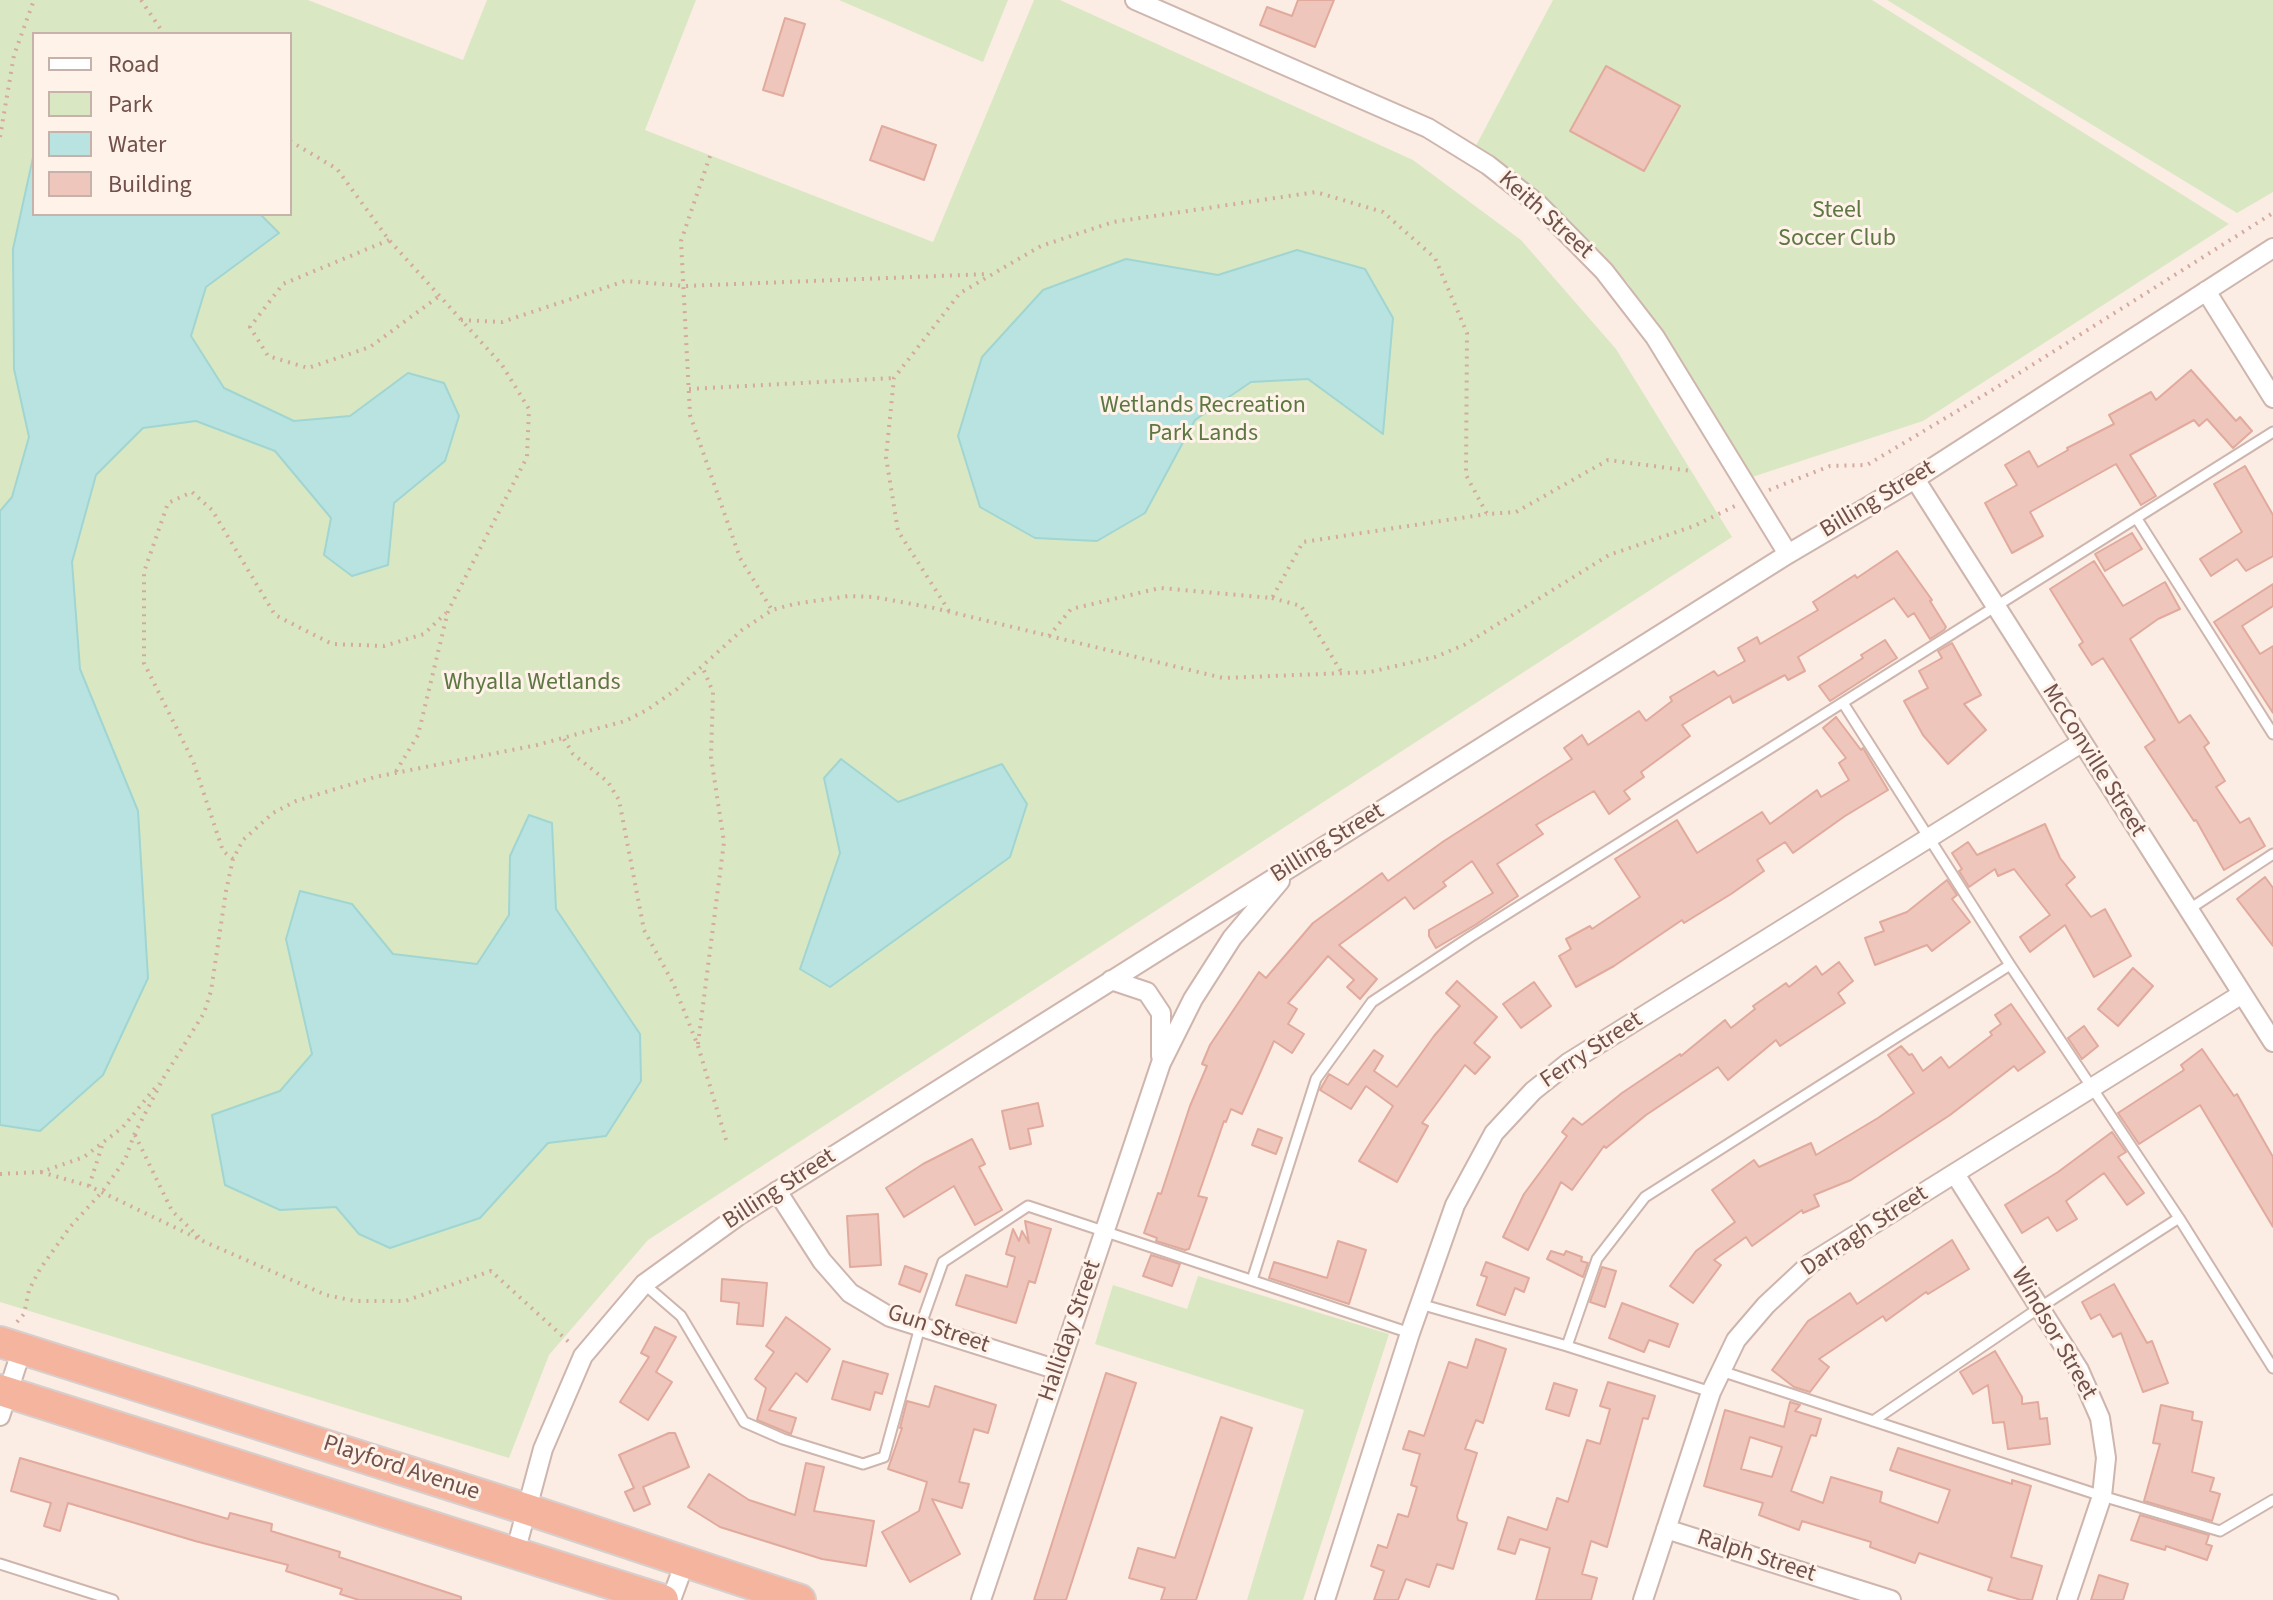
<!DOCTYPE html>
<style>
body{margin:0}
#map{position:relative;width:2273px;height:1600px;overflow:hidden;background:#fbede3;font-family:"Source Sans 3",sans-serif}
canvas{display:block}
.legend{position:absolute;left:32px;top:32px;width:260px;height:184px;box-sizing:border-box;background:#fef2e9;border:2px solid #c6b2aa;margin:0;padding:10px 14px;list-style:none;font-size:24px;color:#72514b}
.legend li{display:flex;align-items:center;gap:16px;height:40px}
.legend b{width:40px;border:2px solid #c6b2aa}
</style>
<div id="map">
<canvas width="2273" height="1600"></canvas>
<ul class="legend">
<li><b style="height:10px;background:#fff"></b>Road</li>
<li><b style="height:22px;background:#d9e8c3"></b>Park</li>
<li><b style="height:22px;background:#b9e3e1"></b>Water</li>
<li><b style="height:22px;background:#efc6bc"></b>Building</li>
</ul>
</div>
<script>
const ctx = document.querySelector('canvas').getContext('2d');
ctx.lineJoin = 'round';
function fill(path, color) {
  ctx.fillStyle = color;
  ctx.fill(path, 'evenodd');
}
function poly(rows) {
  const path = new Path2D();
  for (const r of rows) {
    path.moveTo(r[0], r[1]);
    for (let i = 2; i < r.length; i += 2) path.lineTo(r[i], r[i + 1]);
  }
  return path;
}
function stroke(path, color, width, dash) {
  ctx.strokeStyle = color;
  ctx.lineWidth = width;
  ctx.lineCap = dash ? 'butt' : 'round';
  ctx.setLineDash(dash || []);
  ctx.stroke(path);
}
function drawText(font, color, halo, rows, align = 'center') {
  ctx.font = font + ' "Source Sans 3",sans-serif';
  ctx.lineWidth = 6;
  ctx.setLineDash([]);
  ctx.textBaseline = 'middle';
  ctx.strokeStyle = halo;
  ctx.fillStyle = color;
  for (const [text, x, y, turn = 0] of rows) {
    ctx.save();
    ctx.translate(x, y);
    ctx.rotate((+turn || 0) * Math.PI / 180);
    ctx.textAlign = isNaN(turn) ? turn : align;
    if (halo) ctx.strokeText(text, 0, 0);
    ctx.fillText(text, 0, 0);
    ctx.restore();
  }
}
fill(poly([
 [0,0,308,0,463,60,487,0,696,0,645,130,933,242,1034,0,1060,0,1413,160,1521,240,1616,349,1732,537,648,1240,549,1355,509,1458,0,1302],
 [34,34,290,34,290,214,34,214],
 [839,0,1008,0,983,62],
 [1553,0,1872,0,2229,224,1923,421,1743,480,1628,283,1471,155],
 [1887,0,2273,0,2273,192,2237,213],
 [1198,1276,1389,1334,1303,1600,1247,1600,1304,1410,1095,1344,1113,1285,1187,1309]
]), '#d9e8c3');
const water = poly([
 [34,153,34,214,260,214,279,233,206,287,191,336,224,388,294,421,350,416,408,373,444,383,459,416,445,461,394,503,388,565,352,576,324,555,331,518,275,451,196,421,143,428,96,475,72,562,80,669,138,811,148,978,103,1075,40,1131,0,1125,0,511,12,497,29,437,14,369,13,249,34,153],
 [1297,250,1365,269,1393,318,1383,434,1308,379,1251,382,1195,420,1145,513,1097,541,1035,538,980,507,958,436,982,357,1043,290,1126,259,1218,275,1297,250],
 [841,759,898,802,1002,764,1027,804,1010,857,830,987,800,969,840,853,824,778,841,759],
 [529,815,552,823,556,909,640,1034,641,1081,606,1136,548,1143,480,1218,390,1248,359,1234,336,1207,280,1210,225,1185,212,1115,280,1091,312,1054,286,939,300,891,352,904,393,954,477,964,509,915,510,856,529,815]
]);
fill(water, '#b9e3e1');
stroke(water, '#a0d5d2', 2);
const building = poly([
 [1298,0,1334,0,1315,47,1260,25,1267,7,1292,16,1298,0],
 [785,18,805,24,783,96,763,90,785,18],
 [1606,66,1680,106,1644,171,1570,131,1606,66],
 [882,126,936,145,924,180,870,160,882,126],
 [2191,370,2236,421,2240,417,2252,431,2233,448,2207,419,2199,426,2194,420,2130,455,2156,496,2141,505,2116,464,2030,512,2043,536,2012,553,1985,503,2017,485,2005,465,2029,451,2038,467,2068,450,2067,448,2114,424,2109,415,2151,392,2156,400,2191,370],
 [2245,466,2273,515,2273,556,2246,571,2237,559,2211,576,2200,559,2242,532,2214,484,2245,466],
 [2132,533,2142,549,2105,571,2095,554,2132,533],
 [1897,551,1932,600,1930,601,1946,627,1944,630,1930,639,1914,613,1908,617,1894,598,1798,657,1805,671,1788,680,1785,675,1733,703,1730,696,1682,725,1690,736,1641,772,1644,777,1624,791,1630,799,1609,814,1594,791,1536,825,1543,834,1497,864,1518,896,1475,925,1436,948,1429,936,1429,930,1493,893,1472,861,1443,882,1446,886,1414,909,1405,897,1339,945,1377,979,1360,999,1347,987,1354,980,1328,956,1288,1003,1297,1009,1288,1024,1304,1034,1292,1053,1274,1041,1242,1114,1231,1109,1226,1122,1224,1121,1198,1196,1207,1198,1189,1249,1185,1250,1156,1241,1157,1238,1144,1233,1158,1193,1161,1194,1190,1106,1207,1066,1202,1064,1210,1045,1259,972,1266,978,1313,923,1382,873,1388,881,1444,841,1572,759,1564,748,1582,735,1588,745,1639,711,1646,721,1672,701,1670,697,1714,671,1718,676,1745,661,1738,648,1757,637,1760,644,1818,610,1813,602,1855,575,1857,578,1897,551],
 [2094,561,2123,606,2165,582,2180,609,2158,619,2130,639,2179,723,2190,715,2209,743,2204,747,2225,781,2216,787,2240,823,2249,818,2265,846,2224,870,2196,820,2194,821,2145,747,2155,740,2103,658,2092,665,2079,645,2083,642,2050,589,2094,561],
 [2273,584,2273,606,2242,626,2260,654,2273,646,2273,713,2214,622,2273,584],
 [1885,640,1897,658,1830,701,1819,686,1863,658,1861,655,1885,640],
 [1952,643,1981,695,1964,704,1986,730,1948,764,1923,735,1904,701,1928,688,1919,671,1942,658,1938,651,1952,643],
 [1836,717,1861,750,1863,748,1888,790,1845,816,1793,853,1785,842,1757,860,1764,871,1731,894,1684,923,1682,920,1614,966,1576,987,1559,956,1571,949,1566,939,1590,926,1592,929,1640,897,1615,859,1677,820,1697,853,1762,812,1770,824,1817,790,1821,797,1849,780,1839,763,1846,758,1823,728,1836,717],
 [2045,824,2060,858,2075,877,2066,885,2091,917,2105,909,2131,956,2094,977,2065,925,2030,952,2020,937,2050,915,2014,869,1998,876,1995,869,1969,887,1959,871,1962,869,1952,853,1968,842,1977,855,2045,824],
 [2265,877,2273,888,2273,946,2237,899,2265,877],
 [1947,880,1957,895,1952,899,1970,922,1932,951,1927,945,1875,965,1865,938,1884,931,1880,922,1907,912,1947,880],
 [1839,962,1853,981,1838,993,1845,1003,1780,1046,1776,1040,1728,1080,1718,1067,1646,1115,1606,1148,1604,1146,1572,1190,1561,1182,1528,1250,1503,1237,1524,1194,1567,1136,1562,1132,1573,1118,1582,1125,1622,1093,1680,1054,1681,1056,1725,1020,1731,1028,1755,1009,1753,1006,1786,983,1789,987,1816,966,1822,975,1839,962],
 [2133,968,2153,986,2118,1026,2098,1009,2133,968],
 [1457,981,1497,1017,1474,1043,1490,1057,1475,1074,1465,1065,1422,1123,1428,1126,1397,1182,1359,1161,1393,1106,1366,1086,1351,1109,1320,1090,1329,1074,1348,1085,1374,1050,1383,1056,1374,1071,1397,1087,1434,1036,1460,1006,1446,993,1457,981],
 [1534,982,1551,1006,1521,1028,1503,1004,1534,982],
 [2011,1004,2045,1052,2018,1071,2014,1066,1950,1115,1851,1180,1814,1195,1819,1206,1803,1213,1802,1210,1752,1246,1746,1237,1714,1260,1721,1265,1693,1303,1670,1286,1696,1251,1735,1222,1712,1190,1754,1160,1759,1167,1811,1143,1816,1155,1878,1118,1914,1093,1888,1055,1901,1046,1909,1055,1912,1054,1923,1071,1941,1057,1949,1068,1992,1035,1990,1032,2001,1024,1995,1015,2011,1004],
 [2084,1026,2098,1046,2082,1059,2068,1038,2084,1026],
 [2202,1049,2234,1096,2237,1094,2273,1157,2273,1227,2200,1105,2139,1144,2118,1113,2184,1070,2181,1065,2202,1049],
 [1038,1103,1043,1126,1028,1129,1031,1144,1010,1149,1002,1111,1038,1103],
 [1258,1129,1282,1138,1276,1154,1252,1145,1258,1129],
 [2112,1132,2126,1152,2118,1157,2144,1193,2127,1205,2104,1173,2066,1201,2077,1219,2057,1231,2048,1217,2022,1233,2005,1205,2058,1172,2112,1132],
 [972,1139,985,1164,979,1167,1002,1210,975,1225,954,1186,904,1217,886,1188,923,1164,972,1139],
 [878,1214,881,1265,850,1267,847,1216,878,1214],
 [1025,1221,1051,1229,1035,1283,1029,1281,1016,1323,956,1305,966,1275,1007,1287,1015,1257,1006,1254,1013,1229,1019,1241,1022,1231,1029,1243,1025,1221],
 [1952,1240,1969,1269,1928,1294,1926,1292,1886,1321,1883,1316,1819,1359,1829,1367,1810,1392,1794,1387,1772,1370,1808,1321,1850,1293,1857,1304,1952,1240],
 [1338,1241,1366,1250,1349,1304,1269,1278,1274,1262,1327,1278,1338,1241],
 [1551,1251,1564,1255,1566,1251,1582,1257,1581,1261,1588,1263,1583,1277,1547,1259,1551,1251],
 [1151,1255,1180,1264,1172,1286,1143,1276,1151,1255],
 [1486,1262,1529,1278,1524,1292,1515,1288,1505,1315,1477,1305,1487,1277,1481,1275,1486,1262],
 [905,1266,927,1274,920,1292,899,1284,905,1266],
 [1602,1267,1616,1271,1605,1307,1590,1302,1602,1267],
 [722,1279,767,1283,763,1326,737,1324,739,1303,721,1301,722,1279],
 [2114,1284,2147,1343,2152,1341,2168,1383,2143,1392,2121,1333,2113,1337,2100,1314,2091,1319,2082,1302,2114,1284],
 [1622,1303,1678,1324,1669,1347,1649,1340,1644,1352,1609,1338,1622,1303],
 [786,1317,830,1349,807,1382,796,1373,769,1410,796,1418,791,1434,757,1420,766,1388,755,1379,774,1352,766,1346,786,1317],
 [655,1327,676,1337,656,1372,672,1382,648,1420,620,1402,649,1357,641,1353,655,1327],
 [1476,1339,1506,1349,1483,1423,1476,1420,1465,1449,1477,1453,1457,1516,1458,1520,1467,1523,1453,1569,1437,1564,1429,1587,1406,1579,1398,1600,1374,1600,1384,1571,1371,1566,1378,1545,1387,1548,1398,1514,1408,1517,1417,1487,1411,1485,1420,1454,1403,1449,1409,1431,1424,1436,1449,1362,1467,1368,1476,1339],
 [1995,1351,2022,1397,2022,1404,2038,1402,2040,1419,2047,1418,2050,1444,2008,1449,2004,1422,1993,1423,1988,1385,1973,1394,1960,1372,1995,1351],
 [843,1361,888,1374,882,1394,875,1392,870,1410,832,1399,843,1361],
 [1106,1373,1136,1383,1066,1600,1034,1600,1106,1373],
 [1608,1382,1655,1396,1648,1419,1643,1418,1607,1547,1591,1541,1582,1574,1597,1578,1591,1600,1536,1600,1550,1548,1520,1539,1515,1554,1498,1549,1508,1517,1547,1530,1557,1498,1568,1502,1587,1440,1600,1444,1610,1409,1600,1406,1608,1382],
 [1554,1383,1577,1390,1569,1416,1546,1409,1554,1383],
 [935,1386,996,1405,988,1433,974,1429,959,1482,969,1484,962,1508,932,1499,960,1554,910,1582,882,1532,919,1511,927,1482,888,1469,902,1428,900,1428,907,1401,929,1407,935,1386],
 [1790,1402,1800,1405,1795,1411,1821,1419,1816,1436,1811,1435,1791,1491,1823,1503,1831,1477,1882,1492,1880,1502,1938,1523,1950,1490,1890,1470,1898,1448,2012,1484,2012,1480,2031,1486,2011,1557,2042,1566,2032,1600,2021,1600,1988,1590,1992,1578,1919,1553,1915,1563,1870,1547,1871,1542,1802,1521,1799,1530,1759,1515,1763,1503,1704,1486,1725,1410,1784,1427,1790,1402],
 [1750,1437,1782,1447,1772,1477,1741,1469,1750,1437],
 [2161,1405,2193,1412,2192,1420,2202,1422,2192,1472,2214,1478,2210,1491,2220,1494,2212,1521,2144,1501,2160,1444,2153,1443,2161,1405],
 [1221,1417,1252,1428,1196,1600,1161,1600,1165,1588,1129,1578,1138,1548,1175,1558,1221,1417],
 [669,1433,675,1433,689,1467,643,1487,650,1504,634,1511,625,1492,634,1488,619,1455,669,1433],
 [20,1458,228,1519,230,1513,272,1524,271,1531,340,1552,339,1557,461,1597,461,1600,359,1600,340,1594,342,1589,286,1571,288,1565,195,1541,68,1503,60,1531,44,1526,51,1503,11,1491,20,1458],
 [806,1463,824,1467,814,1511,874,1521,866,1566,822,1559,720,1527,688,1507,709,1474,749,1500,795,1515,806,1463],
 [2140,1515,2209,1535,2206,1544,2212,1546,2207,1560,2166,1546,2165,1550,2131,1540,2140,1515],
 [2099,1575,2128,1584,2123,1600,2091,1600,2099,1575]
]);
fill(building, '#efc6bc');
stroke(building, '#e1aa9d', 2);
const service = poly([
 [2137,519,2273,734],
 [1843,703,2010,965,2179,1218,2273,1368],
 [2188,910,2273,854],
 [1252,1280,1316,1079,1372,1002,1470,937,2273,432],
 [644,1284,681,1316,744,1422,783,1439,863,1464,884,1457,920,1327,943,1262,1028,1206,1410,1333],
 [1420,1304,1567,1346,1711,1392],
 [1567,1346,1597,1259,1645,1197,2010,965],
 [1721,1371,2102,1496,2220,1531,2273,1500],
 [1873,1421,2039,1308,2179,1218],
 [0,1564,113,1600]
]);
const minor = poly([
 [1135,0,1428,128,1488,165,1539,205,1604,271,1655,337,1788,554],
 [2206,291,2273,398],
 [1915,479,2273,1042],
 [1111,980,1147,992,1161,1013,1161,1056],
 [1955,1174,2079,1370,2100,1418,2106,1458,2102,1496,2067,1600],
 [777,1191,822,1261,850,1293,890,1317,1058,1370],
 [0,1416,22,1349],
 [1666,1529,1891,1600],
 [515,1553,543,1449,583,1356,644,1284,738,1216,1788,554,1915,479,2273,248],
 [671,1600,685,1562],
 [981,1600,1161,1063,1193,999,1232,938,1280,881],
 [1325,1600,1410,1333,1455,1205,1494,1133,1533,1091,1568,1063,2081,743],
 [1643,1600,1711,1392,1736,1340,1766,1305,1811,1263,2242,994]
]);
const trunk = poly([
 [0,1342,526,1509,800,1600],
 [0,1390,663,1600]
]);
stroke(service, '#ceb5ad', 13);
stroke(minor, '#ceb5ad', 22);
stroke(trunk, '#d8cecd', 34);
stroke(poly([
 [141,0,164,34],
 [0,137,14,55,34,0],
 [290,141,337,169,389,240,502,365,529,409,527,457,448,611,418,735,395,773],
 [710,156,681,241,690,415,740,558,772,610],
 [389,240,283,284,250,327,268,356,308,368,370,347,438,297],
 [461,320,502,322,625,281,685,286,989,274],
 [689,389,894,378],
 [1769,490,1830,466,1867,465,1994,389,2273,213],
 [1272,598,1301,606,1342,673],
 [949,611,898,531,886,457,894,378,960,293,1041,246,1113,222,1316,192,1383,212,1435,258,1467,333,1466,475,1487,514,1516,512,1608,460,1691,471],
 [1049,636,1071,609,1160,588,1272,598,1303,542,1487,514],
 [564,739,573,754,608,782,619,800,644,930,673,983,698,1046,727,1143],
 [233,859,223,851,193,761,144,663,144,572,168,503,192,492,212,510,275,615,332,644,384,646,424,634,446,613],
 [698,1044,724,842,711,757,713,692,702,666],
 [135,1135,172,1211,200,1238],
 [41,1172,89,1186,205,1242,326,1295,355,1301,405,1301,491,1271,571,1344],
 [0,1174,41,1172,84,1157,123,1127,159,1083],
 [89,1186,102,1146],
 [17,1322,24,1314,29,1290,40,1269,70,1227,102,1192,125,1160,134,1135,164,1077,204,1013,211,991,226,891,233,859,243,840,273,813,296,801,375,777,537,745,625,721,647,710,677,689,742,630,772,610,794,604,849,596,874,597,934,608,1223,678,1370,672,1435,657,1464,645,1609,555,1694,526,1739,504]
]), '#d4aaa0', 4, [2, 6]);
stroke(service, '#fff', 9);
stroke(minor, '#fff', 18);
stroke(trunk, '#f4b49e', 30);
drawText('24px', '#5d7743', '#fef2e9', [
 ["Steel",1837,212],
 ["Soccer Club",1837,240],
 ["Wetlands Recreation",1203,407],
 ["Park Lands",1203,435],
 ["Whyalla Wetlands",532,684]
]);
drawText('24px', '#72514b', '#fef2e9', [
 ["Keith Street",1545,216,42],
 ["Billing Street",1878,500,-31],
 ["McConville Street",2093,761,58],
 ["Billing Street",1328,844,-32],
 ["Ferry Street",1592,1051,-34],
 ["Billing Street",780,1190,-33],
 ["Darragh Street",1865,1232,-33],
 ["Gun Street",938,1330,19],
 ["Halliday Street",1071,1331,-71],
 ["Windsor Street",2053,1334,60],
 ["Playford Avenue",401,1469,18],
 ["Ralph Street",1756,1557,18]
]);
</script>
